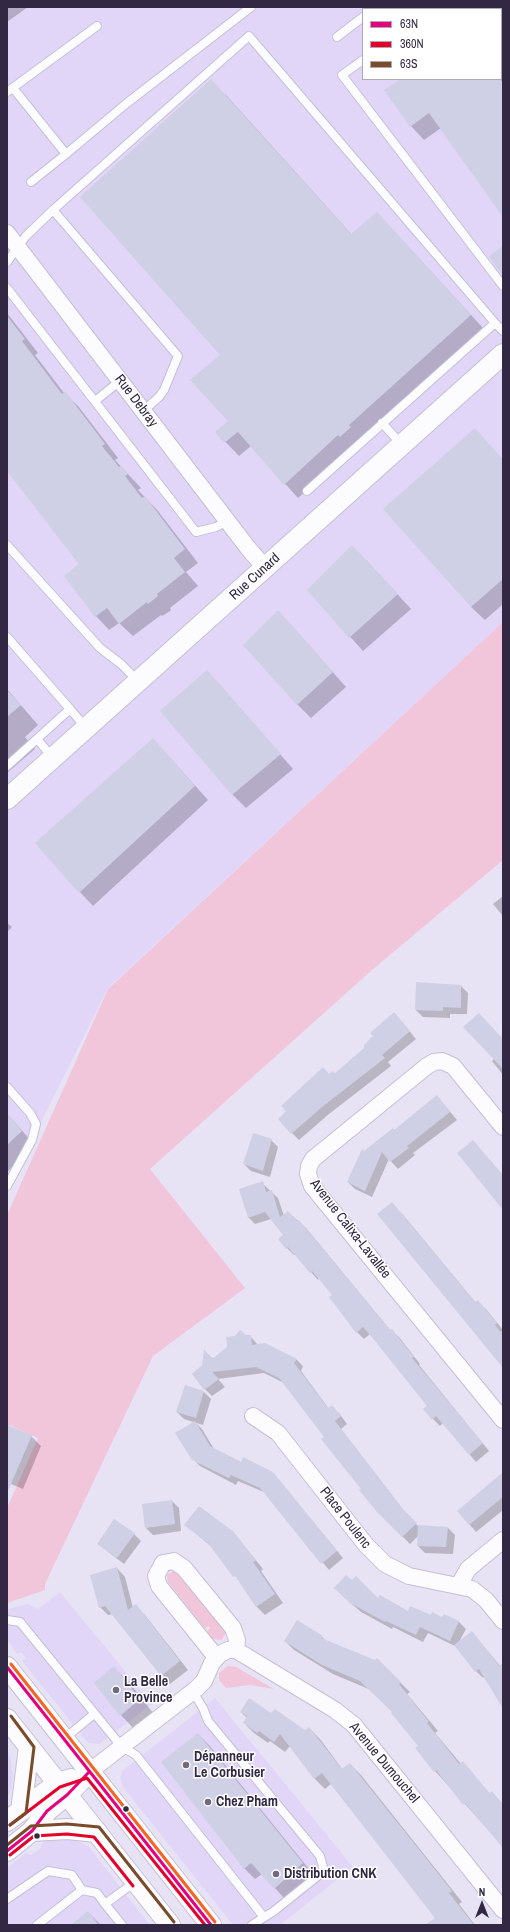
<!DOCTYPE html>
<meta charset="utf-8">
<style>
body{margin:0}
#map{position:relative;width:510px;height:1932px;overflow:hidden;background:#e8e3f4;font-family:"Archivo Narrow",sans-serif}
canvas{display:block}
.frame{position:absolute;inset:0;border:8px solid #322843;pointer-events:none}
.legend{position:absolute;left:362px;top:8px;width:140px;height:72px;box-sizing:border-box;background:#fff;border:1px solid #ada9b4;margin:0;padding:5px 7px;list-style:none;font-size:12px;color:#322843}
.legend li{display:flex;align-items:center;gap:8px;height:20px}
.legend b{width:20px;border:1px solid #ada9b4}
.north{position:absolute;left:462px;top:1884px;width:40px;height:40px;-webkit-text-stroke:3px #fff;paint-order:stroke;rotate:0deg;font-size:11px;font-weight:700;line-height:16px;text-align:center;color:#322843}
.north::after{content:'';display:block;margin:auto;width:14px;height:18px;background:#322843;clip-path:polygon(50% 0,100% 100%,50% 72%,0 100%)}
</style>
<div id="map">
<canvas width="510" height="1932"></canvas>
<div class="frame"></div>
<ul class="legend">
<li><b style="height:5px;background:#e5007d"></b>63N</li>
<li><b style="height:5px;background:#e4002b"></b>360N</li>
<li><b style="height:5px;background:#7a4b2a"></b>63S</li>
</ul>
<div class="north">N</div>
</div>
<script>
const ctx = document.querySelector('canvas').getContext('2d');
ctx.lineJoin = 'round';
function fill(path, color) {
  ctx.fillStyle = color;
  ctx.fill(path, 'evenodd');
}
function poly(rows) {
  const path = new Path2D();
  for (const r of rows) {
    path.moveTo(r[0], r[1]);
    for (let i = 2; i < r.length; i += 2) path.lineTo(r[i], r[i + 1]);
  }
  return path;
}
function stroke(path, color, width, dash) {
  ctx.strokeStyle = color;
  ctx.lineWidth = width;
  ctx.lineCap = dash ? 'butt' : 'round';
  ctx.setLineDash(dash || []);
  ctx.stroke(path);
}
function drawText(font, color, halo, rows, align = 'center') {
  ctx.font = font + ' "Archivo Narrow",sans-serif';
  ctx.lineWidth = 3;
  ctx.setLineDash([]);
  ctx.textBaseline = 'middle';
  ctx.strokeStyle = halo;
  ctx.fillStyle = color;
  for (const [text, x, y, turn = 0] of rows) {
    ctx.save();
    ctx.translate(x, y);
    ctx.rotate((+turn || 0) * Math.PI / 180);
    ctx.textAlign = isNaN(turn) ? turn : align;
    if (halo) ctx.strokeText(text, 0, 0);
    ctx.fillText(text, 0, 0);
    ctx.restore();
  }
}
fill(poly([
 [7,7,503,7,503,622,108,988,7,1190],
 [363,9,501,9,501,79,363,79],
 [60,1592,152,1704,99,1744,88,1743,22,1661,26,1658,21,1652,17,1654,7,1640,7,1609,28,1604,38,1609],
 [215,1698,353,1867,280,1925,233,1925,123,1787,120,1777,122,1771],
 [7,1748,11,1761,13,1778,12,1788,7,1798],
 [52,1838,73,1839,89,1847,150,1925,7,1925,7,1868,26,1853,31,1855,41,1848,41,1845,45,1841]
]), '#e1d6f8');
fill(poly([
 [503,622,503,860,372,970,150,1169,245,1288,153,1356,45,1584,45,1590,7,1603,7,1508,38,1438,9,1425,7,1429,7,1215,108,989],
 [173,1571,180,1573,225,1631,225,1634,222,1640,213,1639,207,1632,210,1628,208,1626,205,1629,168,1582,167,1575],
 [228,1666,236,1667,274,1689,250,1685,226,1688,219,1680,219,1673]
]), '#f1c5da');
fill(poly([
 [7,7,28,7,7,22],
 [473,7,486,7,488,9,470,9],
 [501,25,503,28,503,42,501,44],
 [501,77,503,80,503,215,441,128,424,140,411,126,402,79,501,79],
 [225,94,352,235,390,227,484,329,298,498,251,446,239,456,216,432,229,421,221,355],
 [7,313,38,353,35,355,64,393,78,406,118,458,115,460,141,488,138,490,158,511,198,563,186,572,198,586,170,608,171,610,167,613,162,616,161,615,133,636,119,623,109,630,96,616,80,565,7,469],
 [475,430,503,460,503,604,485,620,471,607],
 [366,560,411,609,363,651,308,590],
 [291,625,346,687,311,718,297,704],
 [220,685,293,769,246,808,232,794],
 [7,689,38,725,25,737,35,749,7,773],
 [153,739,208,800,93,906,80,892],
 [503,896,503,916,493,904],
 [7,923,12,927,7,932],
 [461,986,468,993,467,1014,450,1014,450,1018,423,1017,416,1010],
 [401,1021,416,1039,388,1062,391,1066,329,1114,299,1140,292,1133,330,1075,335,1074],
 [503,1039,503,1075,492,1061,495,1058],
 [437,1096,457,1120,413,1153,415,1155,398,1169,389,1159,372,1197,355,1189,348,1182,364,1152,393,1129,395,1131],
 [7,1114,35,1145,7,1172],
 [271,1140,278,1147,270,1177,251,1171,244,1164],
 [262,1183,278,1198,284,1216,288,1212,306,1228,391,1331,399,1337,420,1364,419,1365,489,1451,476,1462,443,1423,440,1426,433,1419,424,1409,428,1406,370,1334,364,1339,357,1332,330,1297,333,1295,319,1278,318,1280,295,1254,294,1255,287,1248,284,1235,271,1219,255,1224,248,1217],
 [399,1210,476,1303,485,1308,503,1330,501,1332,503,1334,503,1366],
 [245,1336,250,1336,258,1345,296,1359,303,1366,301,1371,329,1409,339,1413,347,1424,341,1429,408,1516,419,1527,448,1528,455,1535,453,1554,425,1553,418,1546,419,1535,410,1544,377,1511,325,1437,284,1383,264,1373,218,1379,225,1387,212,1396,205,1389,203,1366,205,1351,213,1359],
 [204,1392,211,1399,203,1425,184,1419,177,1412],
 [195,1422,202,1429,214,1449,242,1463,273,1473,343,1558,329,1570,266,1493,238,1481,236,1485,200,1466,193,1459],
 [7,1431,31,1436,41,1446,23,1489,11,1484,7,1492],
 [503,1473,503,1510,476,1532,458,1511],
 [172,1501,179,1508,181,1531,153,1535,146,1528],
 [186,1525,233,1532,263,1569,261,1571,283,1603,265,1615,256,1606,241,1583,213,1548],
 [134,1534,141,1541,124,1564,98,1544],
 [117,1568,125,1577,133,1608,135,1606,144,1614,188,1670,170,1684,113,1614,108,1615,100,1607],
 [342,1595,379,1599,408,1612,443,1618,444,1615,459,1622,466,1629,459,1642,472,1632,500,1666,503,1665,503,1706,484,1677,483,1678,476,1671,457,1647,428,1633,423,1642,393,1627,392,1629,361,1612],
 [322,1637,327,1642,375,1662,377,1660,410,1692,407,1694,438,1731,435,1733,461,1764,463,1762,490,1794,492,1793,503,1804,503,1846,435,1771,417,1748,419,1746,394,1712,371,1690,333,1674,294,1650,285,1641],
 [114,1668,128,1681,153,1713,134,1729,121,1715],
 [241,1712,272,1715,305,1731,309,1728,320,1739,343,1770,350,1764,361,1775,462,1902,459,1904,475,1925,439,1925,436,1918,331,1784,325,1789,314,1778,290,1746,285,1752,270,1741,268,1743,254,1733,244,1723,247,1718],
 [198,1734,209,1745,313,1874,285,1899,262,1874,255,1879,245,1869,162,1762],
 [88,1912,101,1925,72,1925]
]), '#0003');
fill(poly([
 [211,79,351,234,377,212,471,315,349,425,351,427,340,437,338,435,284,485,238,432,224,443,215,432,228,421,190,380,220,355,80,197],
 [401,79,500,79,503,84,503,217,429,113,410,127,384,90],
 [503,246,503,276,489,256],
 [7,316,25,339,22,341,62,394,65,391,105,444,102,446,119,467,121,465,128,474,125,476,142,498,145,496,185,549,174,558,185,572,157,594,158,596,148,604,147,602,119,624,107,608,95,617,64,576,79,564,7,471],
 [475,428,503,460,503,579,471,607,383,509],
 [352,545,398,594,349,638,307,590],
 [278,610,333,672,297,705,243,645],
 [207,670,281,754,232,795,160,711],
 [7,690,21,705,7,717],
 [153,738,195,786,79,893,35,843],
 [416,982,461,985,461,1008,443,1007,443,1011,415,1010],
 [394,1012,410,1031,382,1055,385,1058,322,1107,291,1134,278,1119,286,1111,281,1106,323,1067,329,1074,333,1071,335,1073,364,1048,364,1045,373,1036,370,1033],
 [479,1013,503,1039,503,1069,463,1027],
 [437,1095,450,1112,407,1146,409,1148,390,1162,382,1152,365,1191,347,1182,362,1149,364,1151,393,1128,394,1130],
 [7,1114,22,1131,7,1145],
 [253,1133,272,1139,263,1171,243,1164],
 [473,1140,503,1175,503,1210,457,1153],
 [263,1181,266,1192,272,1190,280,1217,288,1211,297,1221,299,1220,390,1330,392,1329,414,1357,412,1358,483,1443,469,1455,436,1416,432,1420,423,1409,427,1406,371,1336,363,1327,356,1333,329,1297,332,1295,312,1271,310,1273,288,1247,286,1249,278,1239,283,1235,265,1212,248,1218,239,1189],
 [392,1202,475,1302,478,1300,497,1323,495,1325,503,1335,503,1368,377,1214],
 [240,1330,246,1335,251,1335,252,1345,265,1343,297,1359,294,1363,328,1408,332,1405,341,1416,335,1421,402,1508,417,1523,402,1537,377,1512,359,1490,361,1489,321,1439,324,1437,279,1378,256,1367,212,1372,219,1379,204,1390,192,1374,202,1365,204,1349,212,1359,227,1347,226,1337,235,1336],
 [185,1385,204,1391,196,1418,176,1412],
 [195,1421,210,1446,241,1462,243,1457,273,1472,337,1551,321,1564,260,1488,231,1475,229,1478,192,1460,175,1433],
 [7,1425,32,1435,7,1493],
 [503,1472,503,1497,469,1525,457,1511],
 [172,1500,175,1524,145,1528,142,1504],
 [199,1506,234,1532,256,1561,253,1562,275,1594,256,1607,235,1576,233,1577,208,1543,184,1525],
 [114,1519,135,1533,117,1558,97,1544],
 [418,1525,448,1527,446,1547,417,1546],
 [117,1567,128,1610,136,1604,180,1661,161,1676,105,1606,99,1608,90,1575],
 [346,1575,352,1580,356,1576,378,1598,380,1595,408,1611,410,1606,431,1615,432,1612,442,1617,444,1614,459,1621,450,1641,420,1627,416,1635,386,1621,385,1622,354,1605,353,1606,334,1588],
 [297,1620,323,1636,321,1638,375,1660,377,1658,401,1682,399,1684,429,1722,427,1723,459,1764,463,1761,489,1793,492,1791,503,1805,503,1848,465,1803,463,1805,436,1770,434,1772,415,1748,418,1746,391,1713,392,1712,360,1681,322,1665,284,1641],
 [472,1631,499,1666,503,1663,503,1709,479,1669,475,1672,454,1645],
 [114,1666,140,1699,120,1716,94,1683],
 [249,1698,271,1713,275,1709,305,1730,309,1727,342,1769,350,1763,452,1891,449,1893,474,1925,425,1925,435,1918,322,1773,314,1779,280,1734,274,1742,259,1731,257,1733,243,1723,247,1716,240,1712],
 [198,1733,303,1863,274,1889,251,1863,244,1869,161,1762],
 [88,1911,99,1925,71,1925]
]), '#cfcfe5');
const service = poly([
 [373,9,375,7],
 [430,9,433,7],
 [501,13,503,16],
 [337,37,363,17],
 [363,60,342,75,503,286],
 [13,88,66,154,31,182],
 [7,92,97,26],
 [66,154,127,103,251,7],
 [53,210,178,356,164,390,159,397,143,411],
 [7,262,26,236,53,210,249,36,495,323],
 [7,288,196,532,216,527,227,521],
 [95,401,120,381],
 [382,423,402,445],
 [307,491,495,323,503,331],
 [7,545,100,648,121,664,138,681],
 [7,637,70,709],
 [37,739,53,758],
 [7,766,70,709,86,728],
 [7,1087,30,1113,36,1124,32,1140,7,1186],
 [7,1620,20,1622,113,1736,122,1747,136,1755,263,1916],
 [193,1692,203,1708,208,1721,320,1856,324,1871,274,1911,252,1925],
 [64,1739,94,1714],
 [7,1899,48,1871,72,1875,82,1890,97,1893,105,1904,135,1882],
 [105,1904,122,1925],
 [37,1925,82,1890]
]);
const minor = poly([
 [7,233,248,548,265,568],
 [503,1127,453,1066,442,1061,434,1062,427,1066,313,1159,309,1166,308,1174,312,1186,503,1420],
 [253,1416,278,1433,366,1545,385,1564,409,1576,472,1589,486,1600,503,1621],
 [459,1585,468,1569,503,1540],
 [216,1657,159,1586,156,1576,163,1563,174,1561,184,1568,233,1628,237,1640,236,1650],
 [89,1772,196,1689,204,1681,212,1663,220,1654,228,1650,236,1650,335,1710,354,1725,503,1910]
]);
const tertiary = poly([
 [7,799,503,354],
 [7,1667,211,1925],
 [7,1719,170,1925],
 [21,1811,29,1747],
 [7,1821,58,1783,71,1779],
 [32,1831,67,1829,97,1832],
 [7,1851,32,1831,47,1811,67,1795,89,1772]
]);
stroke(service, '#c6bfd5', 10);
stroke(minor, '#c6bfd5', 18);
stroke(tertiary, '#c6bfd5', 22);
stroke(service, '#fcfbfd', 8);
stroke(minor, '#fcfbfd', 16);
stroke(tertiary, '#fcfbfd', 20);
stroke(poly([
 [7,1667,211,1925],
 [7,1851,32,1831,47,1811,67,1795,89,1772]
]), '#e5007d', 3);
stroke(poly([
 [10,1825,60,1787,87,1778,205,1925],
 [10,1855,34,1836,67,1834,94,1837,133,1886]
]), '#e4002b', 3);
stroke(poly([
 [10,1825,26,1813,34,1747,11,1716],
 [7,1845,31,1826,67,1824,99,1827,174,1922]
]), '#7a4b2a', 3);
stroke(poly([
 [11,1664,215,1922]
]), '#f26522', 3);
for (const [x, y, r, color] of [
 [116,1690,4,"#726981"],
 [186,1765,4,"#726981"],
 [208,1802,4,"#726981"],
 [126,1809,3.5,"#322843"],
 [37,1836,3.5,"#322843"],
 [276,1874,4,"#726981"]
]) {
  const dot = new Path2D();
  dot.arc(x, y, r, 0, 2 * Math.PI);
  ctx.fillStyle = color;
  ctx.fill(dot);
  stroke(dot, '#fff', 1.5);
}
drawText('14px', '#322843', '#fff', [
 ["Rue Debray",136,401,53],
 ["Rue Cunard",255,577,-42],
 ["Avenue Calixa-Lavallée",350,1229,52],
 ["Place Poulenc",345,1518,52],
 ["Avenue Dumouchel",384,1763,50]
]);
drawText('bold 14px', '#322843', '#fff', [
 ["La Belle",124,1682],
 ["Province",124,1698],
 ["Dépanneur",194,1757],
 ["Le Corbusier",194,1773],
 ["Chez Pham",216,1802],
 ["Distribution CNK",284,1874]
], 'left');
</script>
